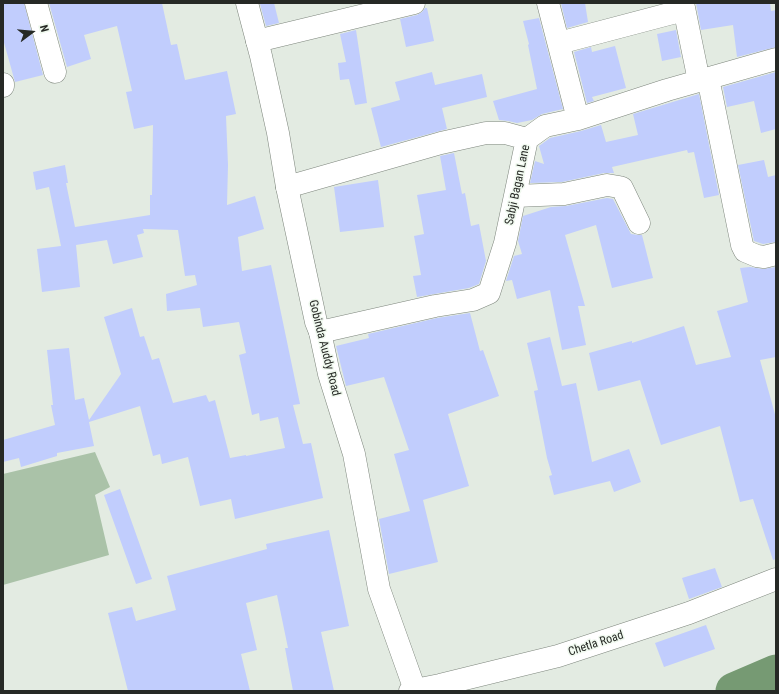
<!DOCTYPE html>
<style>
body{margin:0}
#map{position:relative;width:779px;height:694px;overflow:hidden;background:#e3ebe2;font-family:"Roboto Condensed",sans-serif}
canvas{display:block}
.frame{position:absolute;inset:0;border:4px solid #262925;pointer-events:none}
.north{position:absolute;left:12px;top:12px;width:40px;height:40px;-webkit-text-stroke:3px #f0f9ef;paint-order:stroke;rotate:74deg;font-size:11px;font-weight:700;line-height:16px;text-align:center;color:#262925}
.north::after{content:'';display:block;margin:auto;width:14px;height:18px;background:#262925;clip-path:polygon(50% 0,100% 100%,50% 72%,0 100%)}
</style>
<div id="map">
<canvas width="779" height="694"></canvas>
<div class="frame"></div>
<div class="north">N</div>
</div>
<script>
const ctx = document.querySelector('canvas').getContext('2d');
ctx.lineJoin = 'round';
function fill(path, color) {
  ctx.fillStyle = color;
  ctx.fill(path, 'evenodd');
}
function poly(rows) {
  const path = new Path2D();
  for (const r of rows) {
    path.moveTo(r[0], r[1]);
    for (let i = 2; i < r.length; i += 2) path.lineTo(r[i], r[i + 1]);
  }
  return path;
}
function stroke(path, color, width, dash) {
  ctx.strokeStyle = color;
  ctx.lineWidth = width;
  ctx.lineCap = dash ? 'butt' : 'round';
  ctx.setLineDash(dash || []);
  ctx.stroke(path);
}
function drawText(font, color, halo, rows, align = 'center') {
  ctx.font = font + ' "Roboto Condensed",sans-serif';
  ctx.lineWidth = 3;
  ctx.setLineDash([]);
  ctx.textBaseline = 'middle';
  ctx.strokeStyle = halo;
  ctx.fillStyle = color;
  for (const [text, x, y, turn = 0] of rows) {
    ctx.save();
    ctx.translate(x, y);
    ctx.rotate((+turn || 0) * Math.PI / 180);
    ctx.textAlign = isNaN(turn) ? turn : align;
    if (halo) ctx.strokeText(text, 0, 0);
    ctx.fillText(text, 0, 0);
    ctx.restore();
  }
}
fill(poly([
 [95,452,110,487,95,495,109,555,3,585,3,474]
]), '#aac2a8');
stroke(poly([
 [734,691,776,673]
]), '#769a73', 37);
fill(poly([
 [3,3,24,3,43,75,15,82,3,39],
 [49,3,162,3,171,45,177,44,185,80,227,71,236,114,226,116,228,165,227,205,255,196,264,229,238,237,242,271,271,265,300,404,293,405,303,444,311,443,323,498,235,519,231,499,200,506,188,457,162,464,160,454,153,456,140,406,89,422,94,446,57,453,57,456,21,467,19,458,3,462,3,440,55,425,51,405,53,405,47,350,69,348,75,400,84,398,89,420,121,374,104,317,132,308,140,337,144,336,152,360,159,358,173,403,206,395,209,402,215,400,230,458,246,455,246,456,285,448,278,417,260,421,259,413,252,415,239,355,246,353,239,322,203,327,200,308,167,311,166,294,197,285,195,275,185,276,178,230,143,229,144,233,137,235,143,257,113,264,107,240,76,245,80,287,42,292,37,249,61,246,49,187,36,190,33,172,65,165,68,183,66,183,75,227,150,215,150,195,152,195,153,125,134,129,126,92,132,91,117,26,84,35,91,59,67,67],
 [265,3,274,3,279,23,266,26,260,4],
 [561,3,585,3,588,22,567,28],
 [696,3,770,3,771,11,776,10,776,47,737,57,733,25,701,30],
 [425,8,427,8,434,41,406,47,400,19,417,15,422,12],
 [539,18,563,109,542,114,532,120,517,123,508,121,499,120,493,101,537,89,528,45,529,44,523,21],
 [356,30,367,103,355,105,349,79,340,80,338,63,346,62,340,34],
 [676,30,681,57,662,61,657,34],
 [615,46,626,88,592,97,594,101,587,103,574,52,591,47,592,52],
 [432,72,435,85,482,74,487,97,442,108,447,129,381,147,371,108,400,100,395,82],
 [776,72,776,129,761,133,754,101,727,107,723,87],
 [699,94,719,195,704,198,694,152,688,153,687,150,612,167,614,173,604,173,562,182,530,183,535,161,544,164,539,146,550,138,581,131,601,125,606,142,638,135,633,114],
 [454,153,462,194,465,193,471,226,479,224,486,261,479,284,469,288,417,297,413,276,421,275,414,236,424,234,417,195,446,190,440,156],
 [764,160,768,177,776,175,776,242,763,244,754,241,738,165],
 [378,180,384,227,340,232,334,187],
 [607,198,613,199,631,234,638,235,642,235,653,278,612,288,596,225,565,235,585,306,578,306,586,345,562,350,550,290,517,299,512,280,506,281,514,256,522,254,518,241,523,216,551,207,566,206],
 [750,267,763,269,776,267,776,357,760,360,776,418,776,559,773,560,753,499,740,502,720,426,661,445,640,380,598,391,589,353,632,341,632,343,684,326,696,365,731,357,717,311,748,302,740,268],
 [470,313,480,351,483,350,499,396,448,414,469,486,423,500,438,562,389,574,379,519,410,511,394,454,409,450,384,377,346,386,336,346,369,338,368,334,437,318],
 [550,337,562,386,576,383,592,462,629,449,641,482,614,492,610,481,554,495,549,476,552,475,547,458,534,391,538,390,527,343],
 [120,489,152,579,136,584,104,495],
 [329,530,349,626,321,632,334,691,293,691,285,648,288,648,277,595,246,603,257,650,241,654,250,691,128,691,108,613,132,607,136,621,176,610,167,576,267,549,266,544],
 [715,568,722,587,689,599,682,578],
 [706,625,715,649,664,667,655,643]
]), '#c1cdfd');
const street = poly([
 [36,3,55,72],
 [548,3,578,119],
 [683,3,699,81],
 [257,41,414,3],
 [559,43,684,10],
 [708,78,742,245,745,251,757,256,764,257,776,254],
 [3,84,3,86],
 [287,187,441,143,486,133,505,133,527,139],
 [516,196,564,194,607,185,619,187,622,188,639,223],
 [320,332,435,306,473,300,489,293,505,243,527,139,545,126,578,119,667,90,776,59]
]);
const secondary = poly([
 [247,3,261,56,278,133,287,187,316,322,320,332,329,374,354,454,379,589,415,690],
 [410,691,440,685,558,656,689,613,776,579]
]);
stroke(street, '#7e867d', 23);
stroke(secondary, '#7e867d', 23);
stroke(street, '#fff', 22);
stroke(secondary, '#fff', 22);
drawText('12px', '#262925', '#f0f9ef', [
 ["Sabji Bagan Lane",518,185,-78],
 ["Gobinda Auddy Road",324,348,76],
 ["Chetla Road",596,644,-18]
]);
</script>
